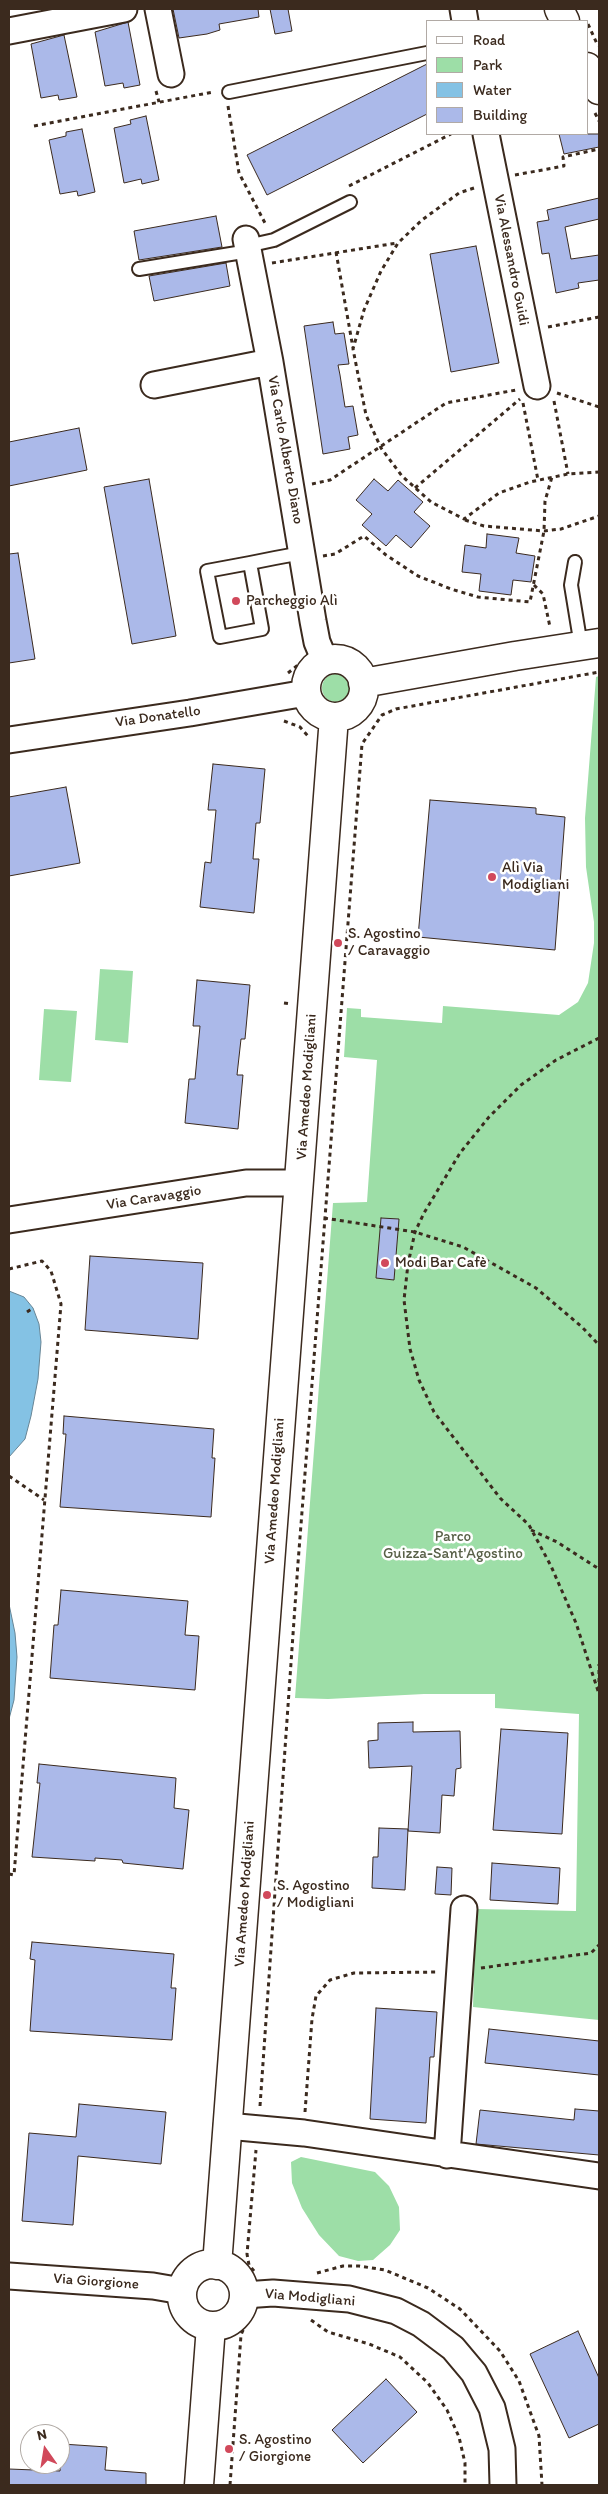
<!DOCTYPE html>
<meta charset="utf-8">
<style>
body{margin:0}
#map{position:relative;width:608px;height:2494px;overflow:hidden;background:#fff;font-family:Itim,sans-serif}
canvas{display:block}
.frame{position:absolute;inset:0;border:10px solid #3b2a1e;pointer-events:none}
.legend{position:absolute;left:426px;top:20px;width:162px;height:115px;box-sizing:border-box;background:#fff;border:1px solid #b1aaa5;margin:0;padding:6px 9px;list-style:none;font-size:15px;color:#3b2a1e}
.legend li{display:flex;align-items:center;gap:10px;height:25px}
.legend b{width:25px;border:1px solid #b1aaa5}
.north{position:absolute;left:20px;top:2424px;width:50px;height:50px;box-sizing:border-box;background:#fff;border:1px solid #b1aaa5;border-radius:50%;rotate:347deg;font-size:14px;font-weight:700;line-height:20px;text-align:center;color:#3b2a1e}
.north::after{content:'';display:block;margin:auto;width:18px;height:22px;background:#d1495b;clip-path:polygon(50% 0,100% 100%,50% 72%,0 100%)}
</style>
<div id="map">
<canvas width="608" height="2494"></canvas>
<div class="frame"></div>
<ul class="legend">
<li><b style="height:6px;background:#fff"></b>Road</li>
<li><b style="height:14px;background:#9ddea7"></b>Park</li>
<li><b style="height:14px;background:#84c2e4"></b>Water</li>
<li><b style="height:14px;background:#abb9e9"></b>Building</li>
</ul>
<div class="north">N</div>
</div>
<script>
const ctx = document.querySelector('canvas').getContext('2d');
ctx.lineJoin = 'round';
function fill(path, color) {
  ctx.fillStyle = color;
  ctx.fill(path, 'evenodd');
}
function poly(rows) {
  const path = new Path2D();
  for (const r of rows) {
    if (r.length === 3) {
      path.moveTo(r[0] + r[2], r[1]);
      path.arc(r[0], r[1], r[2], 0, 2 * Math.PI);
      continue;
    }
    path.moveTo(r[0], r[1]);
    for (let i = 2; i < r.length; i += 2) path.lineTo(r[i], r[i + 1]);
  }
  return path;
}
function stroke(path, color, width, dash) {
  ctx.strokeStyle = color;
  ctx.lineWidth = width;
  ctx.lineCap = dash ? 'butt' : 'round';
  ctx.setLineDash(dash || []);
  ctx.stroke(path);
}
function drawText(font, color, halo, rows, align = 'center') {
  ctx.font = font + ' Itim,sans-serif';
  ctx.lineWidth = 5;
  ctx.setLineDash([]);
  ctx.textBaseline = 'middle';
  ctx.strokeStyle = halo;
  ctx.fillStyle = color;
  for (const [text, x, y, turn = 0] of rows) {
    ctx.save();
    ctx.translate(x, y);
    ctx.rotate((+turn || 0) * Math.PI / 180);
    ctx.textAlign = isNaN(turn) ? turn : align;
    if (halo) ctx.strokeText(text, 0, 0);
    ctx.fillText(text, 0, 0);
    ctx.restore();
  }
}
fill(poly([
 [336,688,14],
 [599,676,599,2020,473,2007,476,1909,576,1911,579,1714,495,1708,495,1694,424,1694,328,1699,295,1698,333,1203,367,1202,377,1060,344,1057,347,1008,361,1009,361,1017,442,1023,443,1006,559,1015,578,1002,588,983,594,943,594,922,586,867,585,818,596,677],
 [100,969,133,971,128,1043,95,1040],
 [44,1009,77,1011,71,1082,39,1080],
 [301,2157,375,2172,389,2186,399,2207,400,2230,390,2245,373,2260,358,2261,339,2256,319,2235,302,2208,292,2183,291,2162]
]), '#9ddea7');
const water = poly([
 [9,1291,24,1297,33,1308,39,1324,41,1342,38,1379,31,1416,25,1439,9,1457,9,1291],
 [9,1604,15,1633,17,1657,14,1700,9,1719,9,1604]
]);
fill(water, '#84c2e4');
stroke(water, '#678595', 1);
const building = poly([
 [173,9,258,9,259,17,219,24,220,30,207,34,179,38,173,9],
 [270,9,288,9,292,31,275,34,270,9],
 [128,22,140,85,124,88,123,83,105,86,95,32,128,22],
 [64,35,77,97,59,100,58,95,41,98,31,44,64,35],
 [427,64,427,114,267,195,247,155,427,64],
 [146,116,159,180,142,184,141,179,124,183,114,128,131,124,130,120,146,116],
 [82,129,95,192,78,196,77,191,60,194,49,140,66,136,66,132,82,129],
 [559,134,599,134,599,147,564,154,559,134],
 [599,198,599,219,565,227,571,259,599,255,599,280,578,283,579,288,556,293,549,253,542,254,537,222,549,220,547,210,599,198],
 [216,216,222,247,139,260,134,231,216,216],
 [476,246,499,363,451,372,430,254,476,246],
 [226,263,230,286,154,301,149,276,226,263],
 [333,322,335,334,344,333,349,364,338,365,340,375,345,407,353,406,358,435,348,437,350,449,323,454,304,326,333,322],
 [79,428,87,470,9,486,9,442,79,428],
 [149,479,176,636,132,644,104,487,149,479],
 [374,479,388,491,398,480,423,502,414,512,430,526,411,548,396,535,386,546,362,525,372,514,356,500,374,479],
 [487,534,519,538,516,553,535,556,531,582,513,580,511,595,479,591,481,574,462,572,465,545,486,548,487,534],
 [18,553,35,659,9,663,9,554,18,553],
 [213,764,265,769,260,823,256,823,253,859,259,859,254,913,200,907,205,862,211,863,216,810,208,810,213,764],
 [66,787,80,863,9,876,9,797,66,787],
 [430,800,536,808,536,814,565,817,555,950,418,937,430,800],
 [197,980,250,985,245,1039,241,1039,237,1075,243,1075,238,1129,185,1123,189,1079,195,1079,200,1026,193,1026,197,980],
 [381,1218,399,1219,394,1280,376,1278,381,1218],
 [90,1256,203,1263,198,1339,85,1330,90,1256],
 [64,1416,214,1429,212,1458,215,1458,211,1517,60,1507,66,1434,63,1434,64,1416],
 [61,1590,188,1601,185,1635,199,1636,195,1690,50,1678,54,1625,58,1625,61,1590],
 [413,1722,413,1732,460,1731,461,1768,456,1769,454,1796,442,1795,440,1833,408,1831,412,1766,369,1768,368,1741,378,1740,378,1723,413,1722],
 [501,1729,568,1733,562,1834,493,1830,501,1729],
 [39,1764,176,1778,174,1808,189,1810,183,1869,123,1863,122,1860,95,1858,95,1861,32,1857,40,1783,37,1783,39,1764],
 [379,1828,408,1829,405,1890,372,1888,373,1857,378,1857,379,1828],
 [492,1863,560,1868,558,1904,490,1900,492,1863],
 [437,1867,452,1868,451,1895,435,1894,437,1867],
 [32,1942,174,1954,171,1988,176,1988,172,2040,30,2031,35,1960,30,1959,32,1942],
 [376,2008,437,2012,434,2057,430,2057,426,2123,370,2119,376,2008],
 [489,2029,599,2041,599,2075,485,2063,489,2029],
 [79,2104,166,2112,161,2164,78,2156,73,2225,22,2221,29,2133,76,2137,79,2104],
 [575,2109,599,2111,599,2155,476,2144,480,2110,574,2120,575,2109],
 [578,2331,599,2378,599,2424,569,2438,530,2354,578,2331],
 [386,2379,417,2412,363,2463,332,2430,386,2379],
 [62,2444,107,2447,105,2470,146,2473,146,2485,9,2485,9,2469,60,2471,62,2444]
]);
fill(building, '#abb9e9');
stroke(building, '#3b2a1e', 1);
const lane = poly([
 [229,92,427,53],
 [247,246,274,240,350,202],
 [139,269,249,251],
 [575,562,571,585,581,646],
 [250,563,262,629,220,637,207,571,250,563,275,558,302,553]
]);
const street = poly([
 [158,9,171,74],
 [463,9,465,21],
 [9,31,124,9],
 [486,134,537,386],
 [246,239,270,362,313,621,317,642,325,661],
 [154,385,270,362],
 [9,740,190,713,306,693],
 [9,1220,246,1183,299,1183],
 [227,2126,304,2133,599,2176],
 [447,2155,464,1909],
 [9,2276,153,2286,182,2291],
 [244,2295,273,2293,349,2299,396,2311,421,2324,453,2348,474,2373,492,2408,502,2449,503,2485]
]);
const secondary = poly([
 [559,9,565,21],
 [587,67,599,90],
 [335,688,29],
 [363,683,515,656,599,643],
 [213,2295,31],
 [217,2265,334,717],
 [199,2485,211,2326]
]);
stroke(lane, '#3b2a1e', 16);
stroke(street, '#3b2a1e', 29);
stroke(secondary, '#3b2a1e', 31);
stroke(poly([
 [588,24,598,46],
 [156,91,159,102],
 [228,106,239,173,266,225],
 [595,113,599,121],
 [34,126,213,92],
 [515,175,564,166,563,157,599,149],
 [349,186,451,134],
 [474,188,459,193,422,220,398,243,381,271,364,310,353,349,366,415,381,448,402,476,431,502,464,519,499,493,530,482,568,474,599,472],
 [336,252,353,348],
 [272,263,397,243],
 [548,327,599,317],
 [557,393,599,407],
 [554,401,568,474],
 [523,403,538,480],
 [312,484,330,480,446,403,516,390],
 [415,488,520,399],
 [465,520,484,526,544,531,561,529,599,516],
 [323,556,335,554,364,536,386,555,418,576,451,589,478,597,530,602,544,531,545,501,552,477],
 [534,585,543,594,550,627],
 [288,673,303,661],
 [284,721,300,727,308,736],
 [284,1003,291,1004],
 [599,1038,556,1060,521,1085,489,1117,460,1153,424,1213,415,1232,408,1264,404,1300,410,1349,419,1380,434,1412,500,1498,529,1525,551,1566,576,1623,599,1694],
 [324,1218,415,1232,463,1247,536,1288,582,1327,599,1345],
 [9,1269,42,1261,51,1271,61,1304,14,1875,9,1874],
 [27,1312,33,1308],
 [9,1476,44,1500],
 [531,1530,557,1542,599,1569],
 [599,1690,599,1664],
 [481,1968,591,1953,599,1945],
 [260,2106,298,1563,362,744,382,715,396,709,599,672],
 [305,2112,312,2019,316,1996,330,1980,354,1973,438,1972],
 [254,2271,249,2265,247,2254,256,2150],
 [317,2273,343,2266,359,2266,385,2270,428,2288,460,2309,500,2351,519,2381,539,2436,542,2485],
 [311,2320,328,2332,369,2344,400,2357,428,2383,447,2410,459,2437,465,2463,465,2485],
 [230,2485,241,2335,248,2318]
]), '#3b2a1e', 3, [4, 4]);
stroke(lane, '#fff', 12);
stroke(street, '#fff', 25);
stroke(secondary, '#fff', 28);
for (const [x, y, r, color] of [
 [236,601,5,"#d1495b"],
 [492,877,5,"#d1495b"],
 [338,943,5,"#d1495b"],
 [385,1263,5,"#d1495b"],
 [267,1895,5,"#d1495b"],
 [229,2449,5,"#d1495b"]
]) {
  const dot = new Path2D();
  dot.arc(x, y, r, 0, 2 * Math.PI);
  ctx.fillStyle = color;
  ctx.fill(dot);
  stroke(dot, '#fff', 2);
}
drawText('15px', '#3b2a1e', '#fff', [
 ["Via Alessandro Guidi",511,260,79],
 ["Via Carlo Alberto Diano",285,450,80],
 ["Via Donatello",158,717,-8],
 ["Via Amedeo Modigliani",307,1087,-86],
 ["Via Caravaggio",154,1198,-9],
 ["Via Amedeo Modigliani",275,1491,-86],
 ["Via Amedeo Modigliani",245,1894,-86],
 ["Via Giorgione",96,2282,4],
 ["Via Modigliani",310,2298,5]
]);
drawText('15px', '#3b2a1e', '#fff', [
 ["Parcheggio Alì",246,601],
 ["Alì Via",502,868],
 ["Modigliani",502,885],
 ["S. Agostino",348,934],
 ["/ Caravaggio",348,951],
 ["Modi Bar Cafè",395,1263],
 ["S. Agostino",277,1886],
 ["/ Modigliani",277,1903],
 ["S. Agostino",239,2440],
 ["/ Giorgione",239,2457]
], 'left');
drawText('15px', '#586047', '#fff', [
 ["Parco",453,1537],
 ["Guizza-Sant'Agostino",453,1554]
]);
</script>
